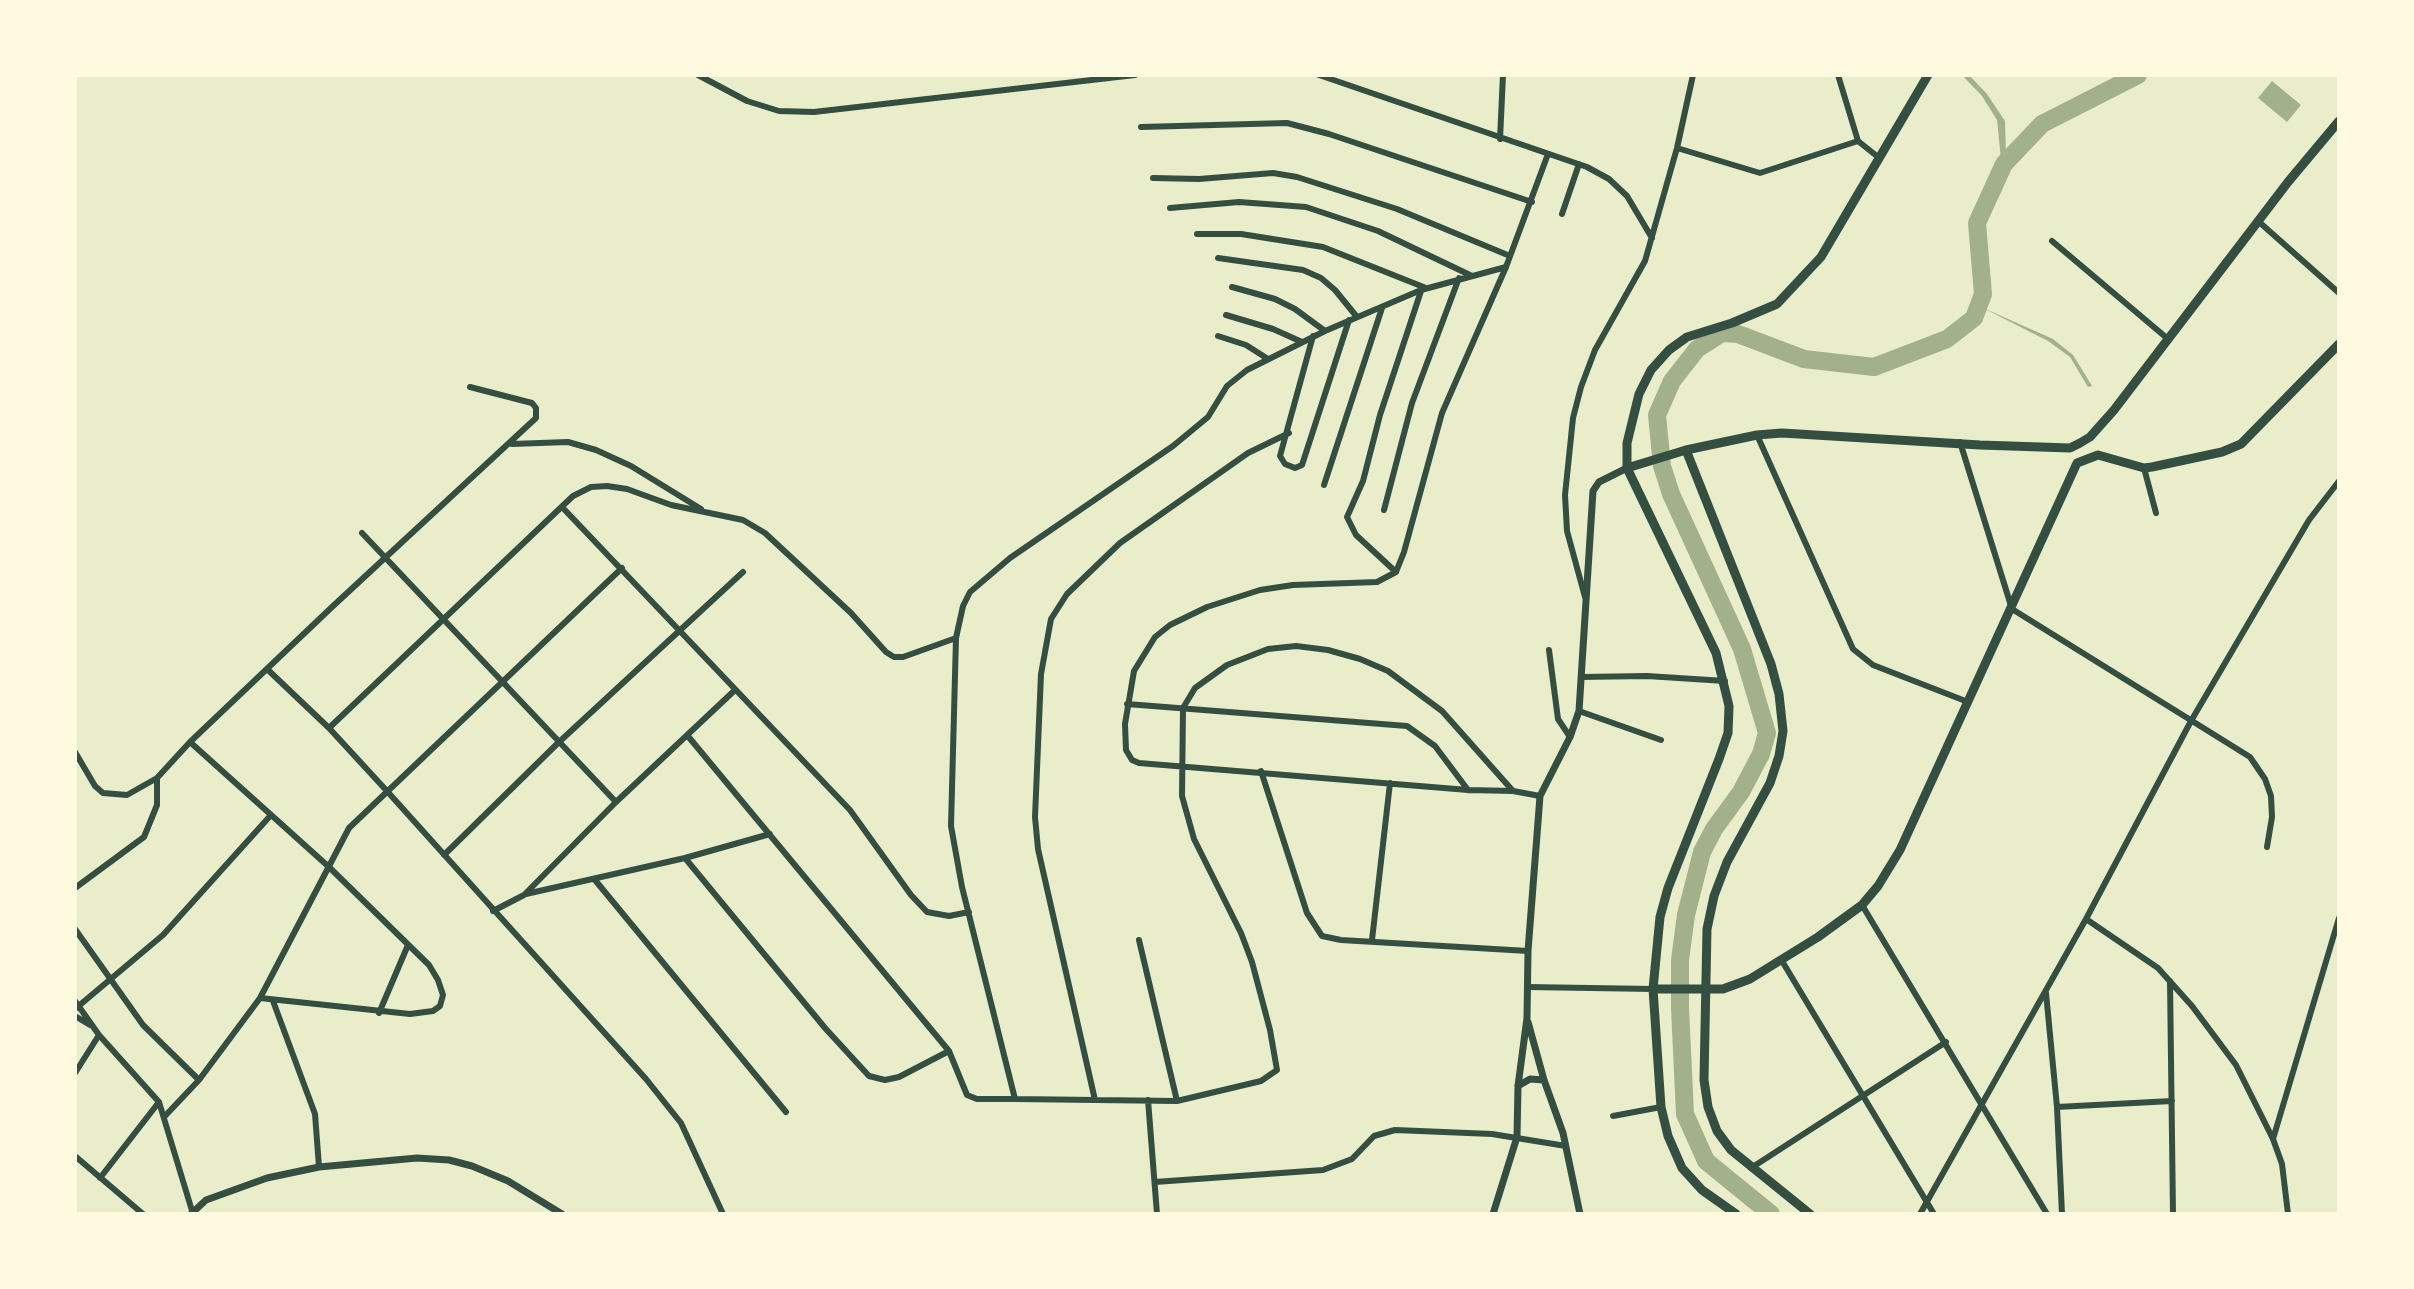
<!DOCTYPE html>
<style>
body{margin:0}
#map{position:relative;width:2414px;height:1289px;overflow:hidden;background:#e9edc9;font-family:Georgia,serif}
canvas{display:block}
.frame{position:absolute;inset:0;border:77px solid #fefae0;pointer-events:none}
</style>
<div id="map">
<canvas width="2414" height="1289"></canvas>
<div class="frame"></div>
</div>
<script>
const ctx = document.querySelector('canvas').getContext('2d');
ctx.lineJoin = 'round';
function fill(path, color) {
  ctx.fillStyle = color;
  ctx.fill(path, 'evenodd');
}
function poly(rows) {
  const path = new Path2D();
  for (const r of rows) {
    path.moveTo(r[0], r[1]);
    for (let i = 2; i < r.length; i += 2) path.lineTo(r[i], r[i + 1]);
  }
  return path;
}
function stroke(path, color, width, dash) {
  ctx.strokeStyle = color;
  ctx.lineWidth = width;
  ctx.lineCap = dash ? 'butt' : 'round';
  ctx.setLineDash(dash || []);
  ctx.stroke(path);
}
fill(poly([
 [1962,75,1969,75,1987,94,2005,121,2006,155,2001,159,1997,120,1982,96],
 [2272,81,2301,105,2287,122,2258,98],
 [1981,307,2053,339,2073,355,2092,386,2088,387,2070,357,2048,341]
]), '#a3b18a');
stroke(poly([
 [1771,1214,1706,1161,1685,1114,1680,1008,1680,960,1686,915,1702,852,1714,829,1741,792,1761,754,1767,733,1742,649,1671,494,1662,466,1657,415,1672,381,1697,349,1722,333,1738,334,1804,359,1874,367,1947,339,1974,318,1983,294,1977,223,2004,164,2042,124,2138,75]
]), '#a3b18a', 18);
stroke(poly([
 [698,75,747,101,779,111,814,112,1135,75],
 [1319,75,1587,167,1609,179,1627,196,1652,238],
 [1838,75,1858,141],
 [1141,127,1287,123,1329,134,1532,202],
 [1500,139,1503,75],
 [1858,141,1878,157],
 [1677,148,1760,173,1858,141],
 [1153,178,1199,179,1273,173,1297,177,1397,209,1510,256],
 [1170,208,1239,202,1306,207,1378,231,1470,275],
 [1562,214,1579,164],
 [2258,221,2339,293],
 [1197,234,1241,234,1323,247,1426,288],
 [2052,241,2168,339],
 [1218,258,1303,270,1321,278,1335,290,1357,317],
 [1506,267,1421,290,1325,331,1247,370,1227,386,1208,417,1173,446,1010,558,970,592,963,606,956,638,951,826,962,887,1015,1099,1177,1101,1261,1081,1277,1070,1270,1030,1252,962,1241,933,1194,839,1182,796,1183,708,1195,688,1227,665,1268,649,1296,646,1328,650,1360,659,1388,671,1442,711,1513,791,1540,796],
 [1232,287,1275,299,1295,309,1325,331],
 [1226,315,1273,329,1302,342],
 [1218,336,1246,345,1268,359],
 [1313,336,1280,456,1285,464,1295,468,1302,465,1349,320],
 [1757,435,1853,649,1873,665,1968,702],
 [1960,442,2012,609,2250,757,2265,779,2271,796,2272,817,2267,847],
 [512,444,568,442,596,450,631,466,701,509],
 [2144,468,2156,513],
 [1324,485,1382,308],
 [562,507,850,810,911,895,927,912,949,916,969,912],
 [1384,510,1412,403,1459,278],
 [362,533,616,802],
 [1396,572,1356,535,1347,517,1363,481,1380,415,1421,291],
 [1585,597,1567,531,1565,495,1573,418,1581,387,1595,350,1645,261,1677,148,1693,75],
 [1549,650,1558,719,1570,737],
 [267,669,329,728,386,790,646,1079,681,1123,723,1214],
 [1581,677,1647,676,1725,681],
 [1127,704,1407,726,1435,746,1468,790],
 [1579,711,1661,740],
 [329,728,573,496,591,487,607,486,627,489,671,505,743,520,765,533,851,613,886,652,894,657,903,657,956,638],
 [687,735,949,1051,967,1095,977,1099,1015,1099],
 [190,742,329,867,429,965,438,980,443,995,440,1006,433,1011,410,1014,260,998],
 [75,752,95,786,103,793,127,795,157,778,190,742,332,607,536,418,536,408,532,403,470,387],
 [1261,771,1307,913,1322,936,1341,940,1528,951],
 [1513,791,1468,790,1139,763,1132,760,1126,750,1125,724,1134,671,1155,637,1170,625,1207,607,1260,590,1293,585,1377,582,1396,572,1404,552,1442,413,1506,267,1548,154],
 [444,855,558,743,743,572],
 [685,858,825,1028,869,1076,885,1080,899,1077,949,1051],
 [595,880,786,1112],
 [75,888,144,837,157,805,157,778],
 [526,894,685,858,770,834],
 [1862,905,2047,1214],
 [493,911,524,895,616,802,735,690],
 [2086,919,2158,968,2192,1006,2236,1065,2273,1139,2282,1164,2288,1214],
 [75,929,143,1025,199,1080],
 [1139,940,1177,1101],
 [1372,940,1390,783],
 [1782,961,1934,1214],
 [2170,981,2173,1214],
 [1527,987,1653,989],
 [2046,993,2057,1107,2062,1214],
 [75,1001,99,1035,159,1102,193,1214],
 [273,1001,315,1114,319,1167],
 [75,1009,163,935,271,815],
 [379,1013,408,945],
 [75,1016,90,1025],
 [75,1073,99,1035],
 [1095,1100,1038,849,1035,817,1041,674,1051,619,1067,594,1120,543,1248,453,1289,433],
 [1148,1100,1157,1214],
 [2057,1107,2172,1101],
 [165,1116,199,1080,260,998,349,828,622,568],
 [1613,1116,1661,1107],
 [2273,1139,2339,918],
 [75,1156,143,1214],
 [1751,1168,1946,1042],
 [100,1178,159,1102],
 [1155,1182,1323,1170,1352,1159,1374,1136,1395,1130,1492,1134,1566,1146],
 [1920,1214,2086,919,2191,721,2309,520,2339,481]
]), '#344e41', 6);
stroke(poly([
 [1528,1022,1544,1080,1563,1133,1580,1214],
 [1518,1086,1530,1079,1544,1080],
 [191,1214,206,1200,267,1178,319,1167,417,1158,449,1160,472,1166,508,1181,562,1214],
 [1493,1214,1517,1137,1518,1086,1527,1018,1528,951,1540,796,1570,737,1579,711,1593,491,1599,482,1627,468]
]), '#344e41', 7);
stroke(poly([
 [1686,450,1771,664,1779,694,1783,731,1779,756,1770,783,1727,862,1714,896,1707,929,1704,1080,1708,1107,1717,1131,1731,1150,1810,1214],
 [2077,463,2098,455,2144,468,2152,467,2222,452,2241,444,2339,344],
 [1627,468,1686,450,1757,435,1782,433,1980,445,2070,448,2080,443,2090,437,2114,410,2288,182,2339,121],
 [1653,989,1723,989,1750,979,1818,937,1862,905,1878,886,1900,850,2077,463],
 [1736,1214,1702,1190,1682,1168,1668,1136,1661,1107,1653,989,1660,917,1668,888,1719,759,1728,733,1729,706,1716,653,1627,468,1627,443,1639,394,1651,370,1669,350,1687,337,1732,323,1777,304,1821,257,1928,75]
]), '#344e41', 9);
</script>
